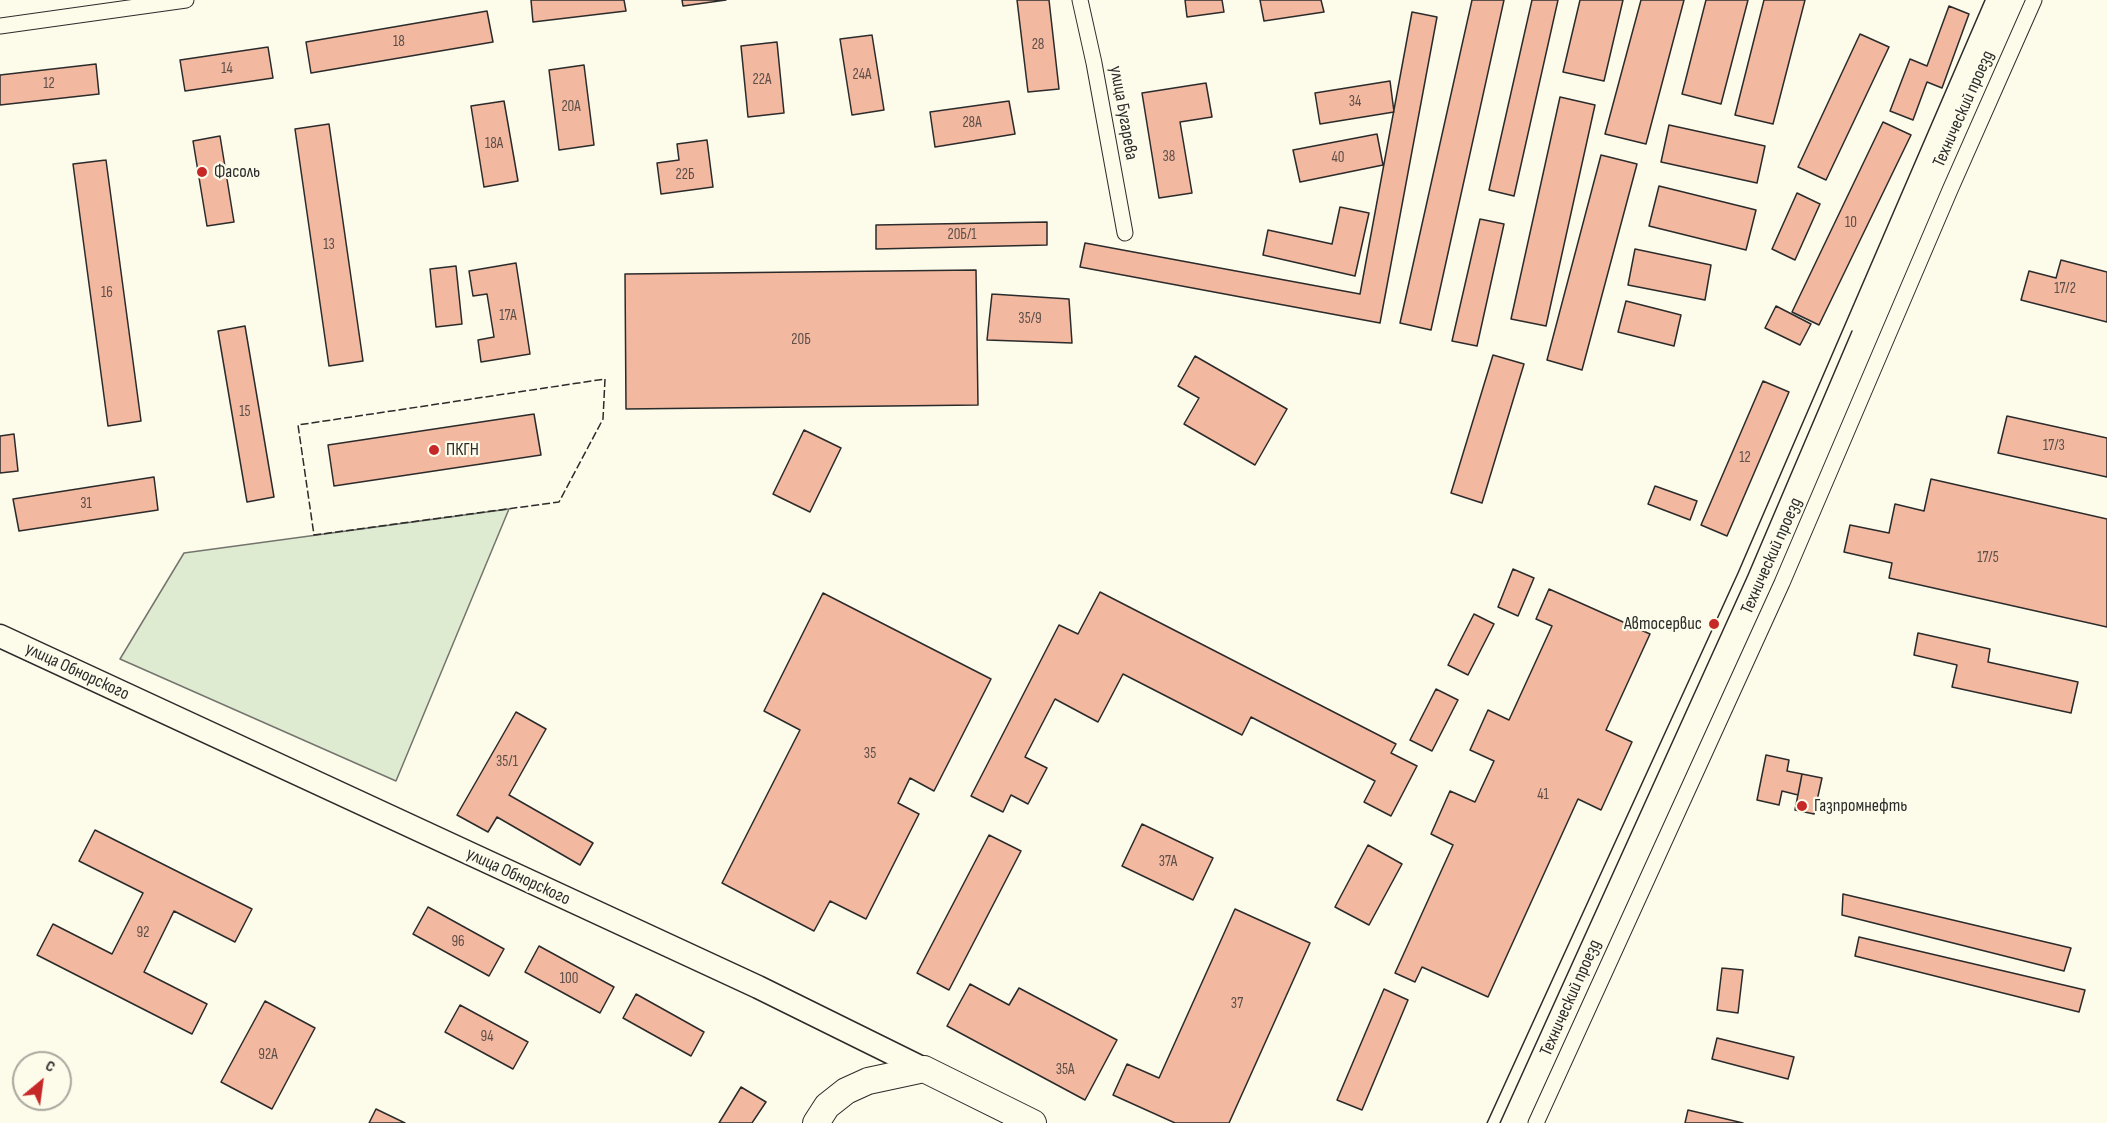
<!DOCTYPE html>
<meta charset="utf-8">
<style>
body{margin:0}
#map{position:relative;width:2107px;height:1123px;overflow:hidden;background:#fdfbea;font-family:"Sofia Sans Condensed",sans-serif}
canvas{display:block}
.north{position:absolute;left:12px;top:1051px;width:60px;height:60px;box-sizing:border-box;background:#fdfbea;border:2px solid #a9a89e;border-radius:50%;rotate:29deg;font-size:16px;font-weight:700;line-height:24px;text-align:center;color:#2b2b2b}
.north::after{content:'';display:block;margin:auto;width:21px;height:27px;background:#c62828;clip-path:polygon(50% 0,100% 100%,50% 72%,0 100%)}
</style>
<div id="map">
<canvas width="2107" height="1123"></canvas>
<div class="north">С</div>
</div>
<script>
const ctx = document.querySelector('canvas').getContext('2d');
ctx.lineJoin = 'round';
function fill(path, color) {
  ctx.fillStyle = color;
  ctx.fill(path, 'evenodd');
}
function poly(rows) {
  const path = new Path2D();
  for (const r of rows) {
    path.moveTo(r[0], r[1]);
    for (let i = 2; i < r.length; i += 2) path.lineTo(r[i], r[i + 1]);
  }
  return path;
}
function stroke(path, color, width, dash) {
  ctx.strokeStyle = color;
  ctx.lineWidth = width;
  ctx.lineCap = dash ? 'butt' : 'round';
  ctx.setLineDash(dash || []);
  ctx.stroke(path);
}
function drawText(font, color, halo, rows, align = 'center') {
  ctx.font = font + ' "Sofia Sans Condensed",sans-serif';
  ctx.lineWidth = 4.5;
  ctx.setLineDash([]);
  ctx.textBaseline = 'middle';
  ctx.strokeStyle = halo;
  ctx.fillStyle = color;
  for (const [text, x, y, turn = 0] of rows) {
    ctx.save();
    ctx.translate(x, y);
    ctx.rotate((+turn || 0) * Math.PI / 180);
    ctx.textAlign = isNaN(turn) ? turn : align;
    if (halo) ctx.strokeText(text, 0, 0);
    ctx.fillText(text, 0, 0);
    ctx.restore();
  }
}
const green = poly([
 [509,509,396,781,120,659,184,553,509,509]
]);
fill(green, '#deebd1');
stroke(green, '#74746e', 1.5);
const building = poly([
 [531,0,624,0,626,11,533,22,531,0],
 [682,0,726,0,683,6,682,0],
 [1017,0,1049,0,1059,89,1028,92,1017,0],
 [1185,0,1222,0,1224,12,1187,17,1185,0],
 [1260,0,1321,0,1324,12,1264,21,1260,0],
 [1472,0,1504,0,1431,330,1400,323,1472,0],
 [1532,0,1558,0,1514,196,1489,190,1532,0],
 [1580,0,1623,0,1604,81,1563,72,1580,0],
 [1641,0,1684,0,1646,144,1605,134,1641,0],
 [1706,0,1748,0,1721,104,1682,94,1706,0],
 [1764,0,1805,0,1773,124,1735,115,1764,0],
 [1949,6,1969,14,1942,88,1927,82,1913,120,1890,111,1910,59,1927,66,1949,6],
 [487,11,493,42,311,73,306,42,487,11],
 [1412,12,1437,17,1380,323,1080,267,1085,243,1360,294,1412,12],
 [1860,34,1889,47,1826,180,1798,167,1860,34],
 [872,35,884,110,852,115,840,39,872,35],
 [777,42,784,113,748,117,741,46,777,42],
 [268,47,273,78,185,91,180,60,268,47],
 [96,64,99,94,0,105,0,75,96,64],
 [584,65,594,145,559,150,549,70,584,65],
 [1390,81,1394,112,1320,124,1315,93,1390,81],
 [1206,83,1212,117,1180,122,1192,193,1159,198,1142,93,1206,83],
 [1560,97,1595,105,1546,326,1511,319,1560,97],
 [504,101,518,181,484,187,471,106,504,101],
 [1009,101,1015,134,935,147,930,112,1009,101],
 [1883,122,1911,135,1819,325,1792,312,1883,122],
 [329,124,363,361,329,366,295,129,329,124],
 [1669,125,1765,146,1757,183,1661,162,1669,125],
 [1377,134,1383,165,1300,182,1293,150,1377,134],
 [220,136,234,222,207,226,193,141,220,136],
 [707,140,713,187,661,194,657,163,679,160,677,144,707,140],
 [1601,155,1637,164,1582,370,1547,360,1601,155],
 [106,160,141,421,108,426,73,164,106,160],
 [1659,186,1756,210,1746,250,1649,226,1659,186],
 [1797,193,1820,204,1795,260,1772,249,1797,193],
 [1340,207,1369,213,1355,276,1263,255,1268,230,1332,244,1340,207],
 [1480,219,1504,224,1477,346,1452,341,1480,219],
 [1047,222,1047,245,876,249,876,225,1047,222],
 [1635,249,1711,265,1705,300,1628,285,1635,249],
 [2061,260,2107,272,2107,322,2021,300,2029,271,2056,278,2061,260],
 [516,263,530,354,481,362,478,340,494,337,487,294,473,296,469,271,516,263],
 [456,266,462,324,436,327,430,269,456,266],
 [976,270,978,405,626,409,625,274,976,270],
 [992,294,1069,299,1072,343,987,340,992,294],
 [1626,301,1681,315,1674,346,1618,332,1626,301],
 [1776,306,1811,324,1800,345,1765,328,1776,306],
 [245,326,274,497,247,502,218,331,245,326],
 [1493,355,1524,364,1482,503,1451,493,1493,355],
 [1195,356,1287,409,1255,465,1184,424,1199,398,1178,386,1195,356],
 [1763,381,1789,392,1727,536,1701,525,1763,381],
 [534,414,541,455,334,486,328,445,534,414],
 [2007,416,2107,438,2107,477,1998,453,2007,416],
 [804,430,841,448,810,512,773,494,804,430],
 [14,434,18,471,0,473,0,436,14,434],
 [154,477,158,510,19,531,13,499,154,477],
 [1931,479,2107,519,2107,627,1889,578,1892,563,1844,552,1850,525,1889,533,1895,504,1924,511,1931,479],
 [1655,486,1697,501,1690,520,1648,504,1655,486],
 [1513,569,1534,578,1518,616,1498,607,1513,569],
 [1549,589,1650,634,1606,730,1632,742,1601,810,1578,799,1488,997,1422,967,1415,982,1395,973,1453,845,1431,834,1450,791,1475,802,1494,761,1470,750,1488,710,1509,720,1552,626,1536,619,1549,589],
 [1100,592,1396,744,1391,753,1417,766,1391,816,1364,802,1375,781,1251,717,1242,735,1123,674,1098,722,1055,699,1025,757,1047,768,1028,804,1011,795,1003,812,971,796,1059,625,1078,634,1100,592],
 [823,593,991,679,934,791,910,778,898,803,919,814,866,919,830,901,814,931,722,883,800,730,764,711,823,593],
 [1474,614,1494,624,1468,675,1448,665,1474,614],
 [1918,633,1990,649,1988,662,2078,682,2071,713,1952,687,1957,665,1914,655,1918,633],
 [1436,689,1458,700,1432,751,1410,740,1436,689],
 [516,712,546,729,509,795,593,843,580,865,497,817,488,832,457,815,516,712],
 [1766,755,1789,760,1787,771,1802,774,1798,795,1782,791,1779,805,1757,800,1766,755],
 [1802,774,1822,778,1814,814,1795,810,1802,774],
 [1142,824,1213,858,1193,900,1122,866,1142,824],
 [95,830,252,909,235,942,174,911,144,972,207,1004,192,1034,37,955,53,924,112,954,143,893,79,861,95,830],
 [989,835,1021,851,949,990,917,973,989,835],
 [1368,845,1402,864,1369,925,1335,907,1368,845],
 [1843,894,2071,948,2064,971,1842,915,1843,894],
 [428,907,504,949,489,976,413,934,428,907],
 [1235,909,1310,943,1229,1123,1175,1123,1113,1095,1127,1064,1159,1078,1235,909],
 [1859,937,2085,990,2079,1012,1855,956,1859,937],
 [539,946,614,987,600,1013,525,972,539,946],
 [1722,968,1743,970,1738,1013,1717,1010,1722,968],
 [970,984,1009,1005,1019,988,1117,1040,1085,1100,947,1026,970,984],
 [1384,989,1408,1000,1362,1110,1337,1100,1384,989],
 [636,994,704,1032,691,1056,623,1018,636,994],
 [265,1001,315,1028,272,1109,221,1082,265,1001],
 [460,1005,528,1042,513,1069,445,1032,460,1005],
 [1717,1038,1794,1057,1788,1079,1712,1059,1717,1038],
 [741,1087,766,1102,752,1123,719,1123,741,1087],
 [376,1109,405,1123,369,1123,376,1109],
 [1688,1110,1743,1123,1685,1123,1688,1110]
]);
fill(building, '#f2b8a0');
stroke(building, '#2b2b2b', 1.5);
const minor = poly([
 [1080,0,1094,63,1125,233],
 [0,26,186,0],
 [1536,1123,1782,583,1950,190,2034,0]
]);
const secondary = poly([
 [0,636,758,987,924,1069]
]);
const primary = poly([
 [816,1123,827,1106,846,1091,868,1081,924,1069,1033,1123]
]);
stroke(minor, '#2b2b2b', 17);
stroke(secondary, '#2b2b2b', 25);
stroke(primary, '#2b2b2b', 28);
stroke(minor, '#fdfbea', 15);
stroke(secondary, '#fdfbea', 22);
stroke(primary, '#fdfbea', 26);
stroke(poly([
 [1487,1123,1738,573,1985,0],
 [1500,1123,1748,575,1852,331]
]), '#2b2b2b', 1.5);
stroke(poly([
 [605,379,603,419,559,502,314,535,298,425,605,379]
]), '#2b2b2b', 1.5, [8, 3]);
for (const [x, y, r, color] of [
 [202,172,6,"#c62828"],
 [434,450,6,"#c62828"],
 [1714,624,6,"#c62828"],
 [1802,806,6,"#c62828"]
]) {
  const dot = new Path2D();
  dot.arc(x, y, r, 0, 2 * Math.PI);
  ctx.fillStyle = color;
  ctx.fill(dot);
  stroke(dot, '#fdfbea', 2);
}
drawText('15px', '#5d4e48', null, [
 ["18",399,42],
 ["28",1038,45],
 ["14",227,69],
 ["24А",862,75],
 ["22А",762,80],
 ["12",49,84],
 ["34",1355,102],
 ["20А",571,107],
 ["28А",972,123],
 ["18А",494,144],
 ["38",1169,157],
 ["40",1338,158],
 ["22Б",685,175],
 ["10",1851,223],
 ["20Б/1",962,235],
 ["13",329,245],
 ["17/2",2065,289],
 ["16",107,293],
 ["17А",508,316],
 ["35/9",1030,319],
 ["20Б",801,340],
 ["15",245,412],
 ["17/3",2054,446],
 ["12",1745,458],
 ["31",86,504],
 ["17/5",1988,558],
 ["35",870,754],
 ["35/1",507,762],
 ["41",1543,795],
 ["37А",1168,862],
 ["92",143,933],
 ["96",458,942],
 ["100",569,979],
 ["37",1237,1004],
 ["94",487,1037],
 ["92А",268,1055],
 ["35А",1065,1070]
]);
drawText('18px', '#2b2b2b', '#fdfbea', [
 ["Технический проезд",1964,109,-66],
 ["улица Бугарева",1123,113,80],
 ["Технический проезд",1772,556,-66],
 ["улица Обнорского",77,672,25],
 ["улица Обнорского",518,877,25],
 ["Технический проезд",1571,998,-66]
]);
drawText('18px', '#2b2b2b', '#fdfbea', [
 ["Фасоль",214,172],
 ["ПКГН",446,450],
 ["Автосервис",1702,624,"right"],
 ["Газпромнефть",1814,806]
], 'left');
</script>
